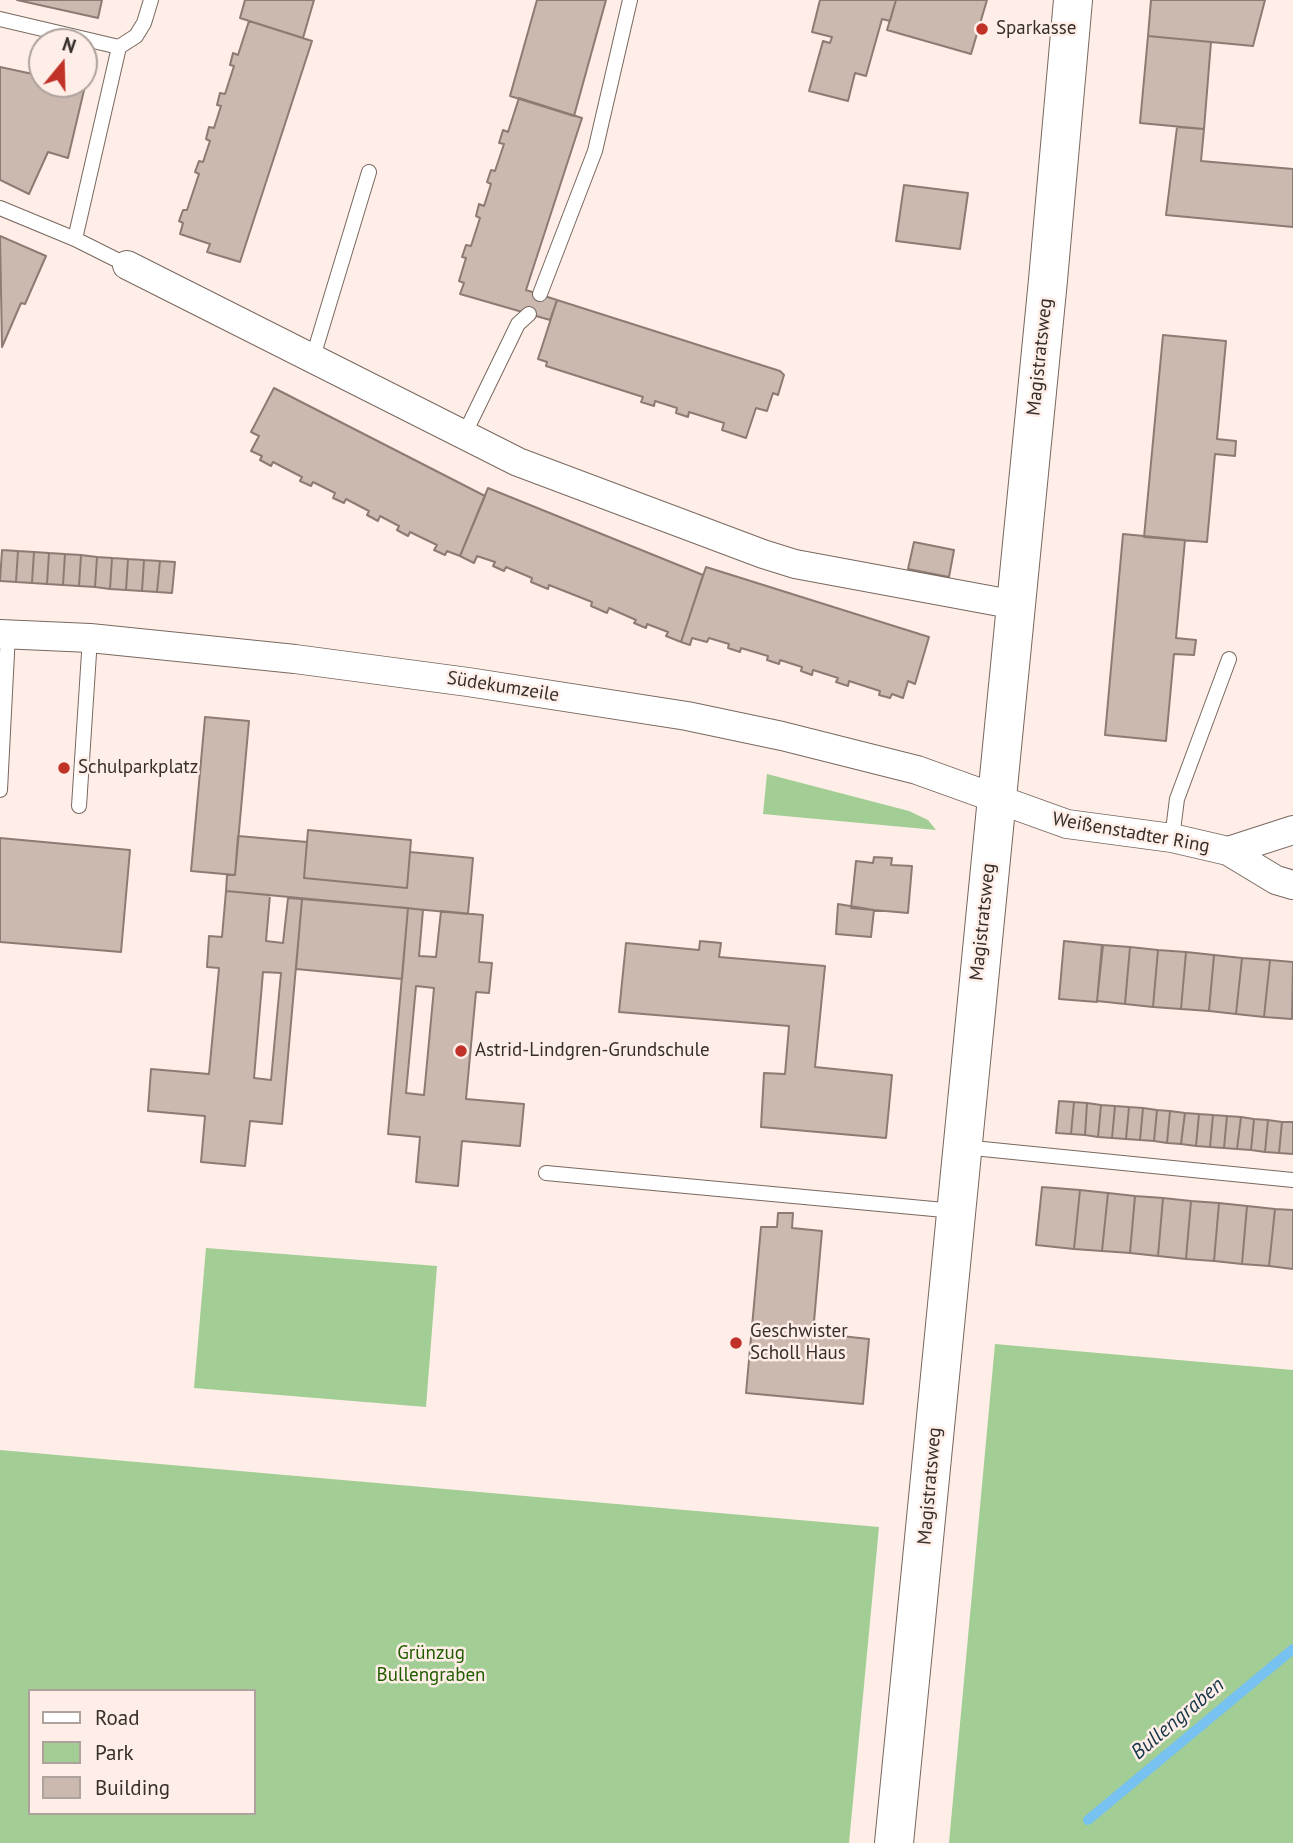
<!DOCTYPE html>
<meta charset="utf-8">
<style>
body{margin:0}
#map{position:relative;width:1293px;height:1843px;overflow:hidden;background:#feeee7;font-family:"PT Sans",sans-serif}
canvas{display:block}
.legend{position:absolute;left:28px;top:1689px;width:228px;height:126px;box-sizing:border-box;background:#feeee7;border:2px solid #aea29c;margin:0;padding:9px 12px;list-style:none;font-size:21px;color:#362f2b}
.legend li{display:flex;align-items:center;gap:14px;height:35px}
.legend b{width:35px;border:2px solid #aea29c}
.north{position:absolute;left:28px;top:28px;width:70px;height:70px;box-sizing:border-box;background:#feeee7;border:2px solid #aea29c;border-radius:50%;rotate:19deg;font-size:19px;font-weight:700;line-height:28px;text-align:center;color:#362f2b}
.north::after{content:'';display:block;margin:auto;width:24px;height:32px;background:#c03228;clip-path:polygon(50% 0,100% 100%,50% 72%,0 100%)}
</style>
<div id="map">
<canvas width="1293" height="1843"></canvas>
<ul class="legend">
<li><b style="height:9px;background:#fff"></b>Road</li>
<li><b style="height:19px;background:#a2cd94"></b>Park</li>
<li><b style="height:19px;background:#cbb8af"></b>Building</li>
</ul>
<div class="north">N</div>
</div>
<script>
const ctx = document.querySelector('canvas').getContext('2d');
ctx.lineJoin = 'round';
function fill(path, color) {
  ctx.fillStyle = color;
  ctx.fill(path, 'evenodd');
}
function poly(rows) {
  const path = new Path2D();
  for (const r of rows) {
    path.moveTo(r[0], r[1]);
    for (let i = 2; i < r.length; i += 2) path.lineTo(r[i], r[i + 1]);
  }
  return path;
}
function stroke(path, color, width, dash) {
  ctx.strokeStyle = color;
  ctx.lineWidth = width;
  ctx.lineCap = dash ? 'butt' : 'round';
  ctx.setLineDash(dash || []);
  ctx.stroke(path);
}
function drawText(font, color, halo, rows, align = 'center') {
  ctx.font = font + ' "PT Sans",sans-serif';
  ctx.lineWidth = 5;
  ctx.setLineDash([]);
  ctx.textBaseline = 'middle';
  ctx.strokeStyle = halo;
  ctx.fillStyle = color;
  for (const [text, x, y, turn = 0] of rows) {
    ctx.save();
    ctx.translate(x, y);
    ctx.rotate((+turn || 0) * Math.PI / 180);
    ctx.textAlign = isNaN(turn) ? turn : align;
    if (halo) ctx.strokeText(text, 0, 0);
    ctx.fillText(text, 0, 0);
    ctx.restore();
  }
}
fill(poly([
 [767,774,909,811,928,820,936,830,763,814],
 [206,1248,437,1266,426,1407,194,1388],
 [995,1344,1293,1370,1293,1843,949,1843],
 [0,1450,879,1527,849,1843,0,1843],
 [30,1691,254,1691,254,1813,30,1813]
]), '#a2cd94');
stroke(poly([
 [1088,1820,1293,1649]
]), '#77c2f0', 10);
const building = poly([
 [17,0,102,0,98,18,17,0],
 [245,0,314,0,303,38,240,18,245,0],
 [537,0,606,0,574,116,510,96,537,0],
 [820,0,896,0,890,21,882,19,866,76,855,73,848,101,809,91,823,41,830,43,832,37,812,32,820,0],
 [896,0,987,0,971,54,887,30,896,0],
 [1151,0,1265,0,1253,46,1148,36,1151,0],
 [249,21,312,41,240,262,207,252,210,244,180,234,183,223,179,221,183,210,187,210,199,174,195,172,199,161,203,162,210,141,206,139,209,127,214,128,221,106,217,105,220,93,225,94,234,66,230,65,233,53,238,55,249,21],
 [1148,36,1211,42,1204,129,1140,123,1148,36],
 [0,67,42,76,42,84,85,86,68,158,48,152,29,194,0,180,0,67],
 [519,98,582,118,526,290,557,300,550,320,460,294,464,283,459,281,466,258,462,257,466,245,471,246,480,218,476,216,479,204,484,206,491,184,487,182,491,170,495,171,504,144,499,143,503,130,508,132,519,98],
 [1177,127,1204,129,1201,161,1293,169,1293,227,1166,215,1177,127],
 [904,185,968,193,960,249,896,241,904,185],
 [0,236,46,256,25,304,21,303,2,347,0,236],
 [557,300,780,371,784,375,778,395,773,393,767,411,756,408,746,438,722,430,724,423,689,412,688,417,676,413,677,408,655,401,654,406,641,402,643,397,546,366,547,362,538,359,557,300],
 [1163,335,1226,341,1217,439,1236,441,1235,456,1215,454,1207,542,1144,537,1163,335],
 [274,388,485,496,460,556,447,551,445,555,434,550,437,545,410,532,408,536,397,530,399,526,380,516,378,521,367,515,369,511,346,499,344,503,333,498,335,493,313,482,311,486,300,481,302,477,273,462,271,466,260,460,262,456,251,451,259,436,251,432,274,388],
 [488,488,703,575,681,642,666,636,668,632,647,624,646,628,634,623,636,620,609,608,607,613,591,606,592,602,549,585,548,589,531,582,532,578,506,567,504,571,493,566,495,562,477,556,474,563,460,556,488,488],
 [1123,534,1185,540,1176,638,1196,640,1194,655,1174,654,1166,741,1105,735,1123,534],
 [914,542,954,550,949,577,908,569,914,542],
 [2,550,18,551,16,582,0,581,2,550],
 [18,551,34,552,32,583,16,582,18,551],
 [34,552,49,553,47,584,32,583,34,552],
 [49,553,65,554,63,585,47,584,49,553],
 [65,554,81,555,79,586,63,585,65,554],
 [81,555,97,557,95,587,79,586,81,555],
 [97,557,112,558,110,589,95,587,97,557],
 [112,558,128,559,126,590,110,589,112,558],
 [128,559,144,560,142,591,126,590,128,559],
 [144,560,160,561,157,592,142,591,144,560],
 [160,561,175,562,172,593,157,592,160,561],
 [706,567,929,637,915,684,908,681,903,698,892,694,890,698,879,695,880,691,849,681,848,686,836,682,838,678,813,670,812,675,801,671,802,667,780,660,779,664,767,660,768,656,741,648,740,652,728,648,729,644,709,638,707,642,692,638,690,645,681,642,706,567],
 [205,717,249,721,235,875,191,871,205,717],
 [308,830,411,840,407,888,304,878,308,830],
 [238,836,307,842,304,878,407,888,410,852,473,858,468,914,226,891,227,875,235,875,238,836],
 [0,838,130,850,121,952,0,942,0,838],
 [874,857,892,858,891,865,912,866,908,913,851,908,856,861,873,863,874,857],
 [226,891,270,895,266,941,283,943,288,898,302,899,282,1124,250,1121,245,1166,201,1162,205,1116,148,1111,151,1069,209,1074,219,968,207,967,209,936,222,937,226,891],
 [263,972,281,973,271,1080,254,1078,263,972],
 [302,899,408,908,402,979,296,969,302,899],
 [838,904,874,910,871,937,836,934,838,904],
 [408,908,423,910,419,956,436,957,441,911,483,915,479,962,492,963,489,993,476,992,466,1099,524,1104,520,1146,462,1141,458,1186,416,1182,420,1137,388,1134,408,908],
 [416,986,434,988,424,1095,406,1093,416,986],
 [700,941,721,943,719,957,825,966,815,1067,892,1075,886,1138,761,1127,764,1073,785,1074,789,1026,619,1012,626,943,699,950,700,941],
 [1064,941,1102,945,1097,1002,1059,999,1064,941],
 [1103,945,1130,947,1125,1004,1097,1001,1103,945],
 [1130,947,1158,950,1153,1007,1125,1004,1130,947],
 [1158,950,1186,952,1181,1009,1153,1007,1158,950],
 [1186,952,1214,955,1209,1011,1181,1009,1186,952],
 [1214,955,1242,958,1236,1014,1209,1011,1214,955],
 [1242,958,1270,960,1264,1017,1236,1014,1242,958],
 [1270,960,1293,962,1292,1019,1264,1017,1270,960],
 [1059,1101,1074,1102,1071,1134,1056,1133,1059,1101],
 [1074,1102,1087,1103,1085,1135,1071,1134,1074,1102],
 [1087,1103,1101,1105,1098,1137,1085,1135,1087,1103],
 [1101,1105,1115,1106,1112,1138,1098,1137,1101,1105],
 [1115,1106,1129,1107,1126,1139,1112,1138,1115,1106],
 [1129,1107,1143,1108,1140,1140,1126,1139,1129,1107],
 [1143,1108,1157,1110,1154,1141,1140,1140,1143,1108],
 [1157,1110,1170,1111,1167,1143,1154,1141,1157,1110],
 [1170,1111,1185,1113,1181,1144,1167,1143,1170,1111],
 [1185,1113,1199,1114,1196,1146,1181,1144,1185,1113],
 [1199,1114,1213,1115,1210,1147,1196,1146,1199,1114],
 [1213,1115,1227,1116,1224,1148,1210,1147,1213,1115],
 [1227,1116,1241,1117,1237,1149,1224,1148,1227,1116],
 [1241,1117,1254,1119,1251,1150,1237,1149,1241,1117],
 [1254,1119,1268,1120,1265,1152,1251,1150,1254,1119],
 [1268,1120,1282,1122,1279,1153,1265,1152,1268,1120],
 [1282,1122,1293,1122,1293,1154,1279,1153,1282,1122],
 [1042,1187,1080,1190,1074,1249,1036,1245,1042,1187],
 [1080,1190,1108,1193,1102,1251,1074,1249,1080,1190],
 [1108,1193,1135,1196,1130,1253,1102,1251,1108,1193],
 [1135,1196,1163,1198,1158,1256,1130,1253,1135,1196],
 [1163,1198,1191,1201,1186,1259,1158,1256,1163,1198],
 [1191,1201,1219,1203,1214,1261,1186,1259,1191,1201],
 [1219,1203,1247,1206,1242,1264,1214,1261,1219,1203],
 [1247,1206,1275,1209,1269,1266,1242,1264,1247,1206],
 [1275,1209,1293,1210,1293,1269,1269,1266,1275,1209],
 [778,1213,793,1213,792,1228,822,1231,813,1333,869,1339,863,1404,746,1393,761,1227,777,1227,778,1213]
]);
fill(building, '#cbb8af');
stroke(building, '#8c7b73', 2);
const lane = poly([
 [0,19,119,47],
 [0,208,75,239],
 [127,265,75,239,119,47,136,36,144,23,151,0],
 [540,294,595,151,630,0],
 [313,357,369,172],
 [464,435,518,324,529,314],
 [0,790,8,634],
 [79,806,90,638],
 [1172,838,1177,799,1229,659],
 [963,1147,1293,1180],
 [546,1173,955,1211]
]);
const street = poly([
 [127,265,518,462,763,554,795,564,1016,605],
 [0,634,90,638,295,659,468,682,687,716,782,736,917,770,1067,824,1172,838,1228,851,1276,880,1293,885],
 [1228,851,1293,830]
]);
const secondary = poly([
 [894,1843,1048,280,1073,0]
]);
stroke(lane, '#78685f', 16);
stroke(street, '#78685f', 30);
stroke(secondary, '#78685f', 40);
stroke(lane, '#fff', 14);
stroke(street, '#fff', 28);
stroke(secondary, '#fff', 38);
for (const [x, y, r, color] of [
 [982,29,7,"#c03228"],
 [64,768,7,"#c03228"],
 [461,1051,7,"#c03228"],
 [736,1343,7,"#c03228"]
]) {
  const dot = new Path2D();
  dot.arc(x, y, r, 0, 2 * Math.PI);
  ctx.fillStyle = color;
  ctx.fill(dot);
  stroke(dot, '#feeee7', 2.5);
}
drawText('19px', '#362f2b', '#feeee7', [
 ["Sparkasse",996,29],
 ["Schulparkplatz",78,768],
 ["Astrid-Lindgren-Grundschule",475,1051],
 ["Geschwister",750,1332],
 ["Scholl Haus",750,1354]
], 'left');
drawText('19px', '#362f2b', '#feeee7', [
 ["Magistratsweg",1040,357,-84],
 ["Südekumzeile",503,687,9],
 ["Weißenstadter Ring",1131,833,10],
 ["Magistratsweg",983,922,-84],
 ["Magistratsweg",930,1486,-85]
]);
drawText('19px', '#215c01', '#feeee7', [
 ["Grünzug",431,1654],
 ["Bullengraben",431,1676]
]);
drawText('italic 21px', '#16374a', '#feeee7', [
 ["Bullengraben",1178,1719,-40]
]);
</script>
